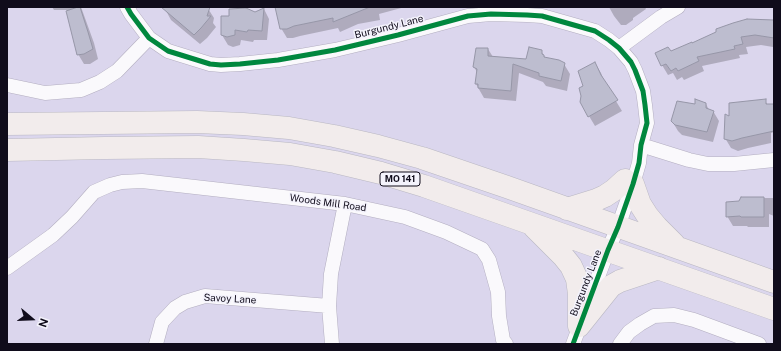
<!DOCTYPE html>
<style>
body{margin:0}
#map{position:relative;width:781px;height:351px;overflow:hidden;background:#dbd6ed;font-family:"Public Sans",sans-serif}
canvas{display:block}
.frame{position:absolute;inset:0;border:8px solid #100c1b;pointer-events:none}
.north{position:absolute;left:12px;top:299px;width:40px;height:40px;-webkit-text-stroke:3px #f4f3fc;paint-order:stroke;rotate:109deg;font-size:11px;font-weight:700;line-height:16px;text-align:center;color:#100c1b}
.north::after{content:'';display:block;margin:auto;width:14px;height:18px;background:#100c1b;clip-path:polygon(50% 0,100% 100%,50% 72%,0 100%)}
</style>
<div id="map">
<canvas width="781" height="351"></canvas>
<div class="frame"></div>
<div class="north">N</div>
</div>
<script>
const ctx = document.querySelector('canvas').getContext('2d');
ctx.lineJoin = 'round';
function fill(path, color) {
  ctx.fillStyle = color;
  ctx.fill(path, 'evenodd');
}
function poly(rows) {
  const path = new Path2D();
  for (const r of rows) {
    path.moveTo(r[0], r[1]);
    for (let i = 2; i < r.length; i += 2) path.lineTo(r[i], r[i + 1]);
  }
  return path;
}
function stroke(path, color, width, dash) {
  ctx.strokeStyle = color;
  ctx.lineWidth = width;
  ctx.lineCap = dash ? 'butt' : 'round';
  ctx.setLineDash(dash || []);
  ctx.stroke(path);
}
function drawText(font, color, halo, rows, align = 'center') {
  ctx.font = font + ' "Public Sans",sans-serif';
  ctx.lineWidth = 3;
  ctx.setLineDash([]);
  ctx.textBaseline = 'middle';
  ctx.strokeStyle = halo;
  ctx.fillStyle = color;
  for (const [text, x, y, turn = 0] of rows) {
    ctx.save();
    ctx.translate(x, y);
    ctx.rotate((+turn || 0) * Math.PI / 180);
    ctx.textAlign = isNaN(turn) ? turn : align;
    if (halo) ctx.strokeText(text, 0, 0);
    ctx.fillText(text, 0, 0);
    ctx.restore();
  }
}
fill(poly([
 [52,7,81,7,94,43,98,59,90,64,84,64,78,54,67,10,54,10],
 [165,7,207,7,214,18,213,23,216,27,207,38,200,44,171,20,165,9],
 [276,7,405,7,379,14,380,20,358,24,340,32,338,28,300,36,293,38,287,38,281,28],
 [609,7,645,7,646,9,633,18,633,20,626,25,621,25,614,16],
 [264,9,269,19,267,40,254,40,253,42,241,40,240,45,233,47,228,45,222,35,255,13],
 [774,21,774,49,773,47,761,45,746,47,748,54,739,55,740,58,702,66,704,71,684,80,682,77,677,80,673,73,668,75,662,65,670,52],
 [488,49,493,57,527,60,541,51,546,59,564,64,570,74,567,91,546,86,543,82,519,73,516,101,484,98,476,84,477,72,474,67],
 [595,63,601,73,605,83,622,111,595,126,589,116,584,87],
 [765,101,768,105,774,105,774,132,771,133,771,143,748,148,738,151,731,148,725,138,730,117],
 [706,104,709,110,713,111,719,121,713,142,682,135,678,131,672,121,696,106],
 [741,198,774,198,774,216,769,214,769,227,748,227,747,226,733,226,727,216,740,202]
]), '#0003');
const building = poly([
 [78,7,80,7,88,32,93,49,84,54,77,55,66,11,78,7],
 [161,7,210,7,207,16,211,16,201,28,194,35,161,7],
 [275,7,370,7,333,22,333,18,294,26,287,29,280,29,275,7],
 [246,8,255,12,264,8,262,31,248,30,247,32,235,30,235,35,227,37,221,35,221,16,229,16,229,9,246,8],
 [747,19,774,20,774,38,755,35,741,37,743,44,734,46,735,49,697,57,699,61,678,71,676,68,671,71,666,64,661,66,655,53,668,47,671,51,692,42,692,43,716,32,716,29,733,23,747,19],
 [529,47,542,50,542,54,544,55,544,57,559,60,565,63,561,81,539,76,539,73,513,64,511,91,478,88,478,84,475,84,477,69,473,67,476,48,488,48,488,56,526,59,529,47],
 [595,62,601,75,618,100,588,117,580,102,581,96,579,88,583,86,578,71,595,62],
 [695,99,706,103,706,108,714,111,707,132,675,125,671,121,677,101,695,104,695,99],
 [766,99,766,104,774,104,774,131,742,138,732,141,724,139,725,114,729,116,729,103,766,99],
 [741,197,764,197,764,217,741,217,740,216,726,217,726,202,739,201,741,197]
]);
fill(building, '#bdbdcf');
stroke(building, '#9696a7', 1);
const minor = poly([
 [127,7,131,14,149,38,168,51,210,64,221,65,240,64,278,60,335,50,398,35,468,16,491,14,527,15,542,16,595,31,609,40,619,48,631,62,635,70,643,91,645,105,647,123,641,145,639,163,633,184,618,227,608,250,573,344],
 [619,48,661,17,678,7],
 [7,85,45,93,81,90,100,82,117,71,149,38],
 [641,145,689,160,708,164,734,164,774,160],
 [7,268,53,235,72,217,94,192,110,185,122,182,142,181,345,204,405,217,446,232,482,249,489,260,498,292,499,316,503,340,506,344],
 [156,344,162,322,175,308,185,302,205,296,329,306],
 [332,344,329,306,331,274,345,204],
 [620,344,629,332,640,324,654,316,674,315,694,320,759,344]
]);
const trunk = poly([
 [7,124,197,122,243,124,289,128,334,136,378,146,422,158,507,187,774,282],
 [7,150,105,148,198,147,244,150,290,154,335,162,381,173,424,186,774,309],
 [633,184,640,204,647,215,657,227,674,244],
 [567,209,596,200,605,196,614,190,625,180],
 [534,227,563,256,571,266,577,279,579,294,579,326],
 [579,326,611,286,620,281,659,268]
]);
stroke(minor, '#b3aec0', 15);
stroke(trunk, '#b9b7c2', 23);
stroke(minor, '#faf9fc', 14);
stroke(trunk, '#f2ecec', 22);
stroke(poly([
 [127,7,131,14,149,38,168,51,210,64,221,65,240,64,278,60,335,50,398,35,468,16,491,14,527,15,542,16,595,31,609,40,619,48,631,62,635,70,643,91,645,105,647,123,641,145,639,163,633,184,618,227,608,250,573,344]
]), '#00873e', 5);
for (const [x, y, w] of [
 [400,179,40]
]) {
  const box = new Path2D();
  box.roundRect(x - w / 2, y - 7, w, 14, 3);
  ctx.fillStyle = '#f4f3fc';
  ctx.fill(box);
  stroke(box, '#100c1b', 1);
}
drawText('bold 9px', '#100c1b', null, [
 ["MO 141",400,179]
]);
drawText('10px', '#100c1b', '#f4f3fc', [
 ["Burgundy Lane",389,27,-14],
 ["Woods Mill Road",328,203,8],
 ["Burgundy Lane",586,283,-69],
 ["Savoy Lane",230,299,3]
]);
</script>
